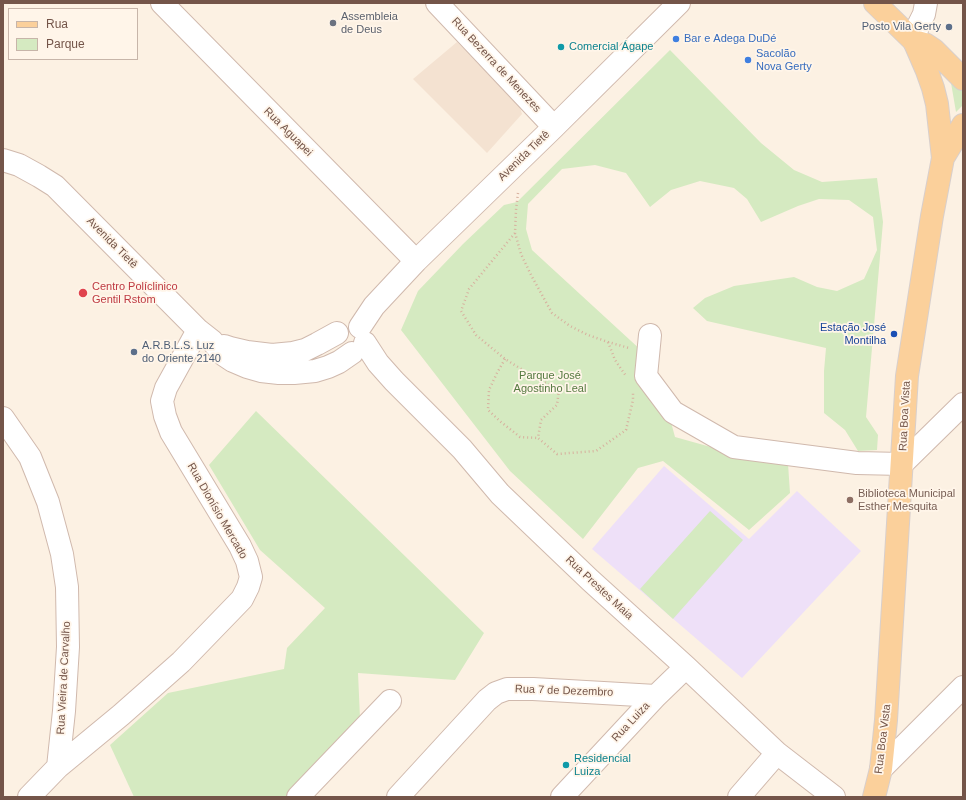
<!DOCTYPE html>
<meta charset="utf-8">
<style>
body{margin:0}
#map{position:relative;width:966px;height:800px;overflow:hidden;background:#fcf1e3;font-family:Arial,sans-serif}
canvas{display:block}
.frame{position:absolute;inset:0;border:4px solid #745549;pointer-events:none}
.legend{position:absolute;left:8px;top:8px;width:130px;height:52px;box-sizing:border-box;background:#fff5e9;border:1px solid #c7b5a9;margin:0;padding:5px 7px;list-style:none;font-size:12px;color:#745549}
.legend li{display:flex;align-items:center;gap:8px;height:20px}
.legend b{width:20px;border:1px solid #c7b5a9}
</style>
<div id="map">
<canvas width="966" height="800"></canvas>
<div class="frame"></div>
<ul class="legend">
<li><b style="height:5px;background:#fbd09b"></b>Rua</li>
<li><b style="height:11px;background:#d5eac1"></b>Parque</li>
</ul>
</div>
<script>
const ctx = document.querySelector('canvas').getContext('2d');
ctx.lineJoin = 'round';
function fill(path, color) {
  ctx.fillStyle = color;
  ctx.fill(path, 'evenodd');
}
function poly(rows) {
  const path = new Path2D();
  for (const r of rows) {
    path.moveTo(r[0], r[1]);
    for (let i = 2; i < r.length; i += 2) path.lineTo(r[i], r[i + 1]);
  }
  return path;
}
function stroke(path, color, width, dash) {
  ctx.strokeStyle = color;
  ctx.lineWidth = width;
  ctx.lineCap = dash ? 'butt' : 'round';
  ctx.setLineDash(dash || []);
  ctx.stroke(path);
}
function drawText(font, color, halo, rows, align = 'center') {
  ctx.font = font + ' Arial,sans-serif';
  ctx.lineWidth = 3.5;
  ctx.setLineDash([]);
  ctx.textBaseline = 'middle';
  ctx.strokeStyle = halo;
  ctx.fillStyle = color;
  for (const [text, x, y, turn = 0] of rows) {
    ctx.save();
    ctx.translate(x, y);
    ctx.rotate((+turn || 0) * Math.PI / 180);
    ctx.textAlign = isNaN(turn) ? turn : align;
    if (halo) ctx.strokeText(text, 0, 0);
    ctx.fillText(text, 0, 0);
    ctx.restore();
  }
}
fill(poly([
 [457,42,520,107,522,114,487,153,413,79]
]), '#f4e2d1');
fill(poly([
 [664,466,749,539,797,491,861,551,742,678,592,549]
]), '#eee0f8');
fill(poly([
 [670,50,761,143,794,170,822,182,877,178,883,222,866,417,878,435,877,450,858,451,845,430,824,413,824,371,826,348,707,321,693,308,705,298,734,286,794,277,817,287,837,291,864,279,877,250,873,217,849,200,819,199,798,206,761,222,747,199,734,188,700,181,671,190,650,207,626,173,595,165,562,169,528,204,526,229,532,250,655,363,675,437,743,456,787,449,790,493,749,530,663,461,638,468,583,539,510,471,401,330,418,291,463,244,504,205,517,202],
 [950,77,963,89,963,105,956,112],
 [256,411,484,633,455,680,358,673,360,718,286,797,134,797,110,745,168,693,284,669,287,648,325,608,260,550,209,465],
 [710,511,743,540,673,619,640,589]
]), '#d5eac1');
const minor = poly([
 [162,3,416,261],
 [437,3,554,127],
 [914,41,918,26,924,14,926,3],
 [3,160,19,165,39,176,55,186,198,330,212,341,224,355,233,361,247,367,261,371,279,373,294,373,315,371,328,367,339,362,352,353],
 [360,327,374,306,416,261,554,127,679,3],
 [650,335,646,376,673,412,734,447,857,463,902,464,963,404],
 [365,343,378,363,394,381,462,449,500,494,590,580,686,667,777,753,834,797],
 [224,346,230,348,247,352,272,355,293,353,305,350,317,344,337,333],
 [3,418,30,457,48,502,62,554,67,587,68,647,64,711,58,767,29,797],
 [58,767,121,715,181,662,242,599,248,587,251,577,247,561,240,546,171,432,165,416,162,401,166,388,198,330],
 [881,769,963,687],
 [298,797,390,701],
 [398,797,487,700,496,693,507,689,533,689,656,696],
 [562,797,656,696,686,667],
 [739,797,777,753]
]);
const major = poly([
 [875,3,914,41,925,44,934,50,963,79],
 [943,158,963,125],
 [874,797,881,769,886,720,907,376,932,216,943,158,937,104,933,88,927,71,914,41]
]);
stroke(minor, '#d0b9ad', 24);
stroke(major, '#d8cfcc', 24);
stroke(poly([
 [518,193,516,210,515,233,521,254,531,275,552,313,570,326,588,335,608,342,629,348],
 [515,233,469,289,461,311,476,335,505,359,526,372,559,390,557,405,541,420,538,438,557,454,596,451,626,430,633,400,633,393],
 [608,342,615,360,626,376],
 [505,359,497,373,489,390,488,410,501,422,520,437,538,438]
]), '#d7b09e', 2.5, [1, 3]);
stroke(minor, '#fff', 22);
stroke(major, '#fbd09b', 22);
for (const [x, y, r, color] of [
 [333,23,4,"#6b7280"],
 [949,27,4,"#5c6f8a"],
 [676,39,4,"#3f7fe0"],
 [561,47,4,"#0f9aa8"],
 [748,60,4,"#3f7fe0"],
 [83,293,5,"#e0444e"],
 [894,334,4,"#1a4fb4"],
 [134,352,4,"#5c6f8a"],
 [850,500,4,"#8d6e63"],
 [566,765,4,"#0f9aa8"]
]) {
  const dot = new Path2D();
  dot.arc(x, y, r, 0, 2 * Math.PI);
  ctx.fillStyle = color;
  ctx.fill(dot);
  stroke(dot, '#fff5e9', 1.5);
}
drawText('11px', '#5b616d', '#fff5e9', [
 ["Assembleia",341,17],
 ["de Deus",341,30]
], 'left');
drawText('11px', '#4e5e75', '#fff5e9', [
 ["Posto Vila Gerty",941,27],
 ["A.R.B.L.S. Luz",142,346,"left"],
 ["do Oriente 2140",142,359,"left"]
], 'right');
drawText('11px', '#366cbe', '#fff5e9', [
 ["Bar e Adega DuDé",684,39],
 ["Sacolão",756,54],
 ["Nova Gerty",756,67]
], 'left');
drawText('11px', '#0d838f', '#fff5e9', [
 ["Comercial Ágape",569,47],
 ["Residencial",574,759],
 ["Luiza",574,772]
], 'left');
drawText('11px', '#745549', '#fff5e9', [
 ["Rua Bezerra de Menezes",496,65,47],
 ["Rua Aguapei",288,132,45],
 ["Avenida Tietê",524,156,-44],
 ["Avenida Tietê",112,243,45],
 ["Rua Boa Vista",905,416,-87],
 ["Rua Dionísio Mercado",217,511,60],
 ["Rua Prestes Maia",599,588,43],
 ["Rua Vieira de Carvalho",64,678,-87],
 ["Rua 7 de Dezembro",564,691,2],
 ["Rua Luiza",631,722,-47],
 ["Rua Boa Vista",883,739,-83]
]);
drawText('11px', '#be3a42', '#fff5e9', [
 ["Centro Políclinico",92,287],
 ["Gentil Rstom",92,300]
], 'left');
drawText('11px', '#164399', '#fff5e9', [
 ["Estação José",886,328],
 ["Montilha",886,341]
], 'right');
drawText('11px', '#567a41', '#fff5e9', [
 ["Parque José",550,376],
 ["Agostinho Leal",550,389]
]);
drawText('11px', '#785e54', '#fff5e9', [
 ["Biblioteca Municipal",858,494],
 ["Esther Mesquita",858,507]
], 'left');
</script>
